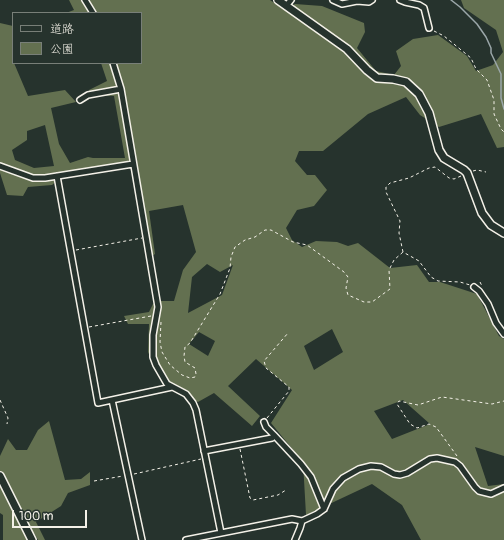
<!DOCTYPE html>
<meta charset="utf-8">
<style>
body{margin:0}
#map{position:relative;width:504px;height:540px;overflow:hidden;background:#26332d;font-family:Pangolin,"Klee One",sans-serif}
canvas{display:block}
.legend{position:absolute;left:12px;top:12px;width:130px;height:52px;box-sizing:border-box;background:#26332d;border:1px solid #787f78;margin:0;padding:5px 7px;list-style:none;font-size:12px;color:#f4f1e8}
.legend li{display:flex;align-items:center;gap:8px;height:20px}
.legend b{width:20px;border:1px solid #787f78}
.scale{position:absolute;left:12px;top:510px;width:75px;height:18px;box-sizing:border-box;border:2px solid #f4f1e8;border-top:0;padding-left:5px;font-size:12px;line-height:14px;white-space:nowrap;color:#f4f1e8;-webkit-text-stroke:3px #26332d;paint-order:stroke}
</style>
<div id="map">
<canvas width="504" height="540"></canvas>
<ul class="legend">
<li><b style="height:5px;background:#26332d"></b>道路</li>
<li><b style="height:11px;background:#637050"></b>公園</li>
</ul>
<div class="scale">100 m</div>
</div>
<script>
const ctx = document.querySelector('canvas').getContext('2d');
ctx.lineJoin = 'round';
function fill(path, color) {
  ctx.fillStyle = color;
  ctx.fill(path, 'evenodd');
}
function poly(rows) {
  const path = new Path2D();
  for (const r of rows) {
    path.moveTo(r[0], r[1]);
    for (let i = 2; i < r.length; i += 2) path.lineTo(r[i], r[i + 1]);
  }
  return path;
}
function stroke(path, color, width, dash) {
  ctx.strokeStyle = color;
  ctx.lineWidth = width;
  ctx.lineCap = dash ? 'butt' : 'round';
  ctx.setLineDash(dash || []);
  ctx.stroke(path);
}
fill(poly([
 [69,0,270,0,285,10,295,4,322,6,364,23,365,32,357,48,376,71,394,75,401,66,396,51,413,39,438,35,467,56,476,71,493,65,503,52,496,30,464,8,461,0,504,0,504,147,497,148,481,114,439,127,420,115,406,97,368,114,323,151,299,151,295,161,307,175,315,175,327,190,314,206,297,210,286,228,292,240,302,247,316,241,337,242,348,246,358,243,390,268,417,265,429,282,440,282,477,294,499,336,504,339,504,456,475,447,488,486,504,484,504,540,421,540,402,505,372,484,306,515,303,462,271,423,292,390,256,359,228,386,260,416,252,426,214,393,198,402,161,381,148,352,149,324,128,324,124,316,149,312,153,304,160,301,174,301,183,270,196,252,183,205,149,211,155,254,152,256,145,237,135,164,65,174,52,185,28,187,23,196,7,195,0,173,0,23,13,26,13,63,14,63,28,96,65,90,76,102,51,108,59,144,70,163,88,157,93,158,125,158,114,96,90,95,89,90,107,81,101,63,141,63,141,13,66,13,74,10],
 [45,125,54,166,34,168,15,160,12,150,27,140,27,131],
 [207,264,220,272,233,265,222,295,188,313,192,277],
 [332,329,343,352,314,370,304,346],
 [199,332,215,341,208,356,189,344],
 [403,400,430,424,392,439,374,411],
 [49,421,65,480,81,479,90,472,90,485,68,493,61,506,36,522,45,540,38,540,34,533,30,540,3,540,3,515,0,513,0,456,8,439,16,450,27,450,38,430]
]), '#637050');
stroke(poly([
 [451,0,460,7,477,24,486,37,491,48,491,53,501,74,501,98,504,109]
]), '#9ba7a9', 1.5);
const street = poly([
 [85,0,93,13],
 [333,0,342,4,357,1,369,2,372,0],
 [400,0,405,2,419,5,424,8,429,28],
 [286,6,291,0],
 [113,63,121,89,158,307,153,335,153,357,156,365,167,384,186,394,193,403,196,410,221,533],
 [80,100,88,95,121,89],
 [0,166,33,178,45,178,133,164],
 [57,176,98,403,172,387],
 [474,287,479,291,488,304,496,323,504,334],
 [112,400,142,540],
 [274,435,301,464,311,477,324,509],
 [204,451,272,438,274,435,266,427,264,422],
 [186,540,292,519,302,521,317,514,324,509,333,489,343,478,359,469,371,466,381,467,394,474,400,475,407,473,430,459,437,458,455,462,460,466,475,487,479,491,491,494,504,488],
 [295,540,300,528,302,521]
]);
const secondary = poly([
 [278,0,347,49,367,70,377,78,393,79,406,82,419,94,429,113,439,150,444,158,464,170,467,173,482,213,491,225,504,233],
 [0,476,32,540]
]);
stroke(street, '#f4f1e8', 8);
stroke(secondary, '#f4f1e8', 10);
stroke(poly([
 [434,31,444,36,471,58,476,69,487,80,494,100,494,114,501,129,504,132],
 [473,171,477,170,486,172],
 [461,176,454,179,449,178,435,167,429,168,409,178,390,183,386,187,386,192,400,221,399,233,403,252,419,261,431,277,438,281,460,282,470,285],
 [76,250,142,238],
 [480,282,482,286],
 [161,322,160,342,162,352,170,365,182,375,190,378,195,377,196,374,195,368,185,362,184,356,185,347,190,343,220,294,230,268,231,257,235,247,245,240,255,237,265,230,271,230,293,242,307,245,344,272,348,277,346,288,348,295,364,302,372,302,390,289,389,270,394,260,403,252],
 [89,327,151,316],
 [0,400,8,418,7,424],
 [267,418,289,391,289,387,266,368,264,361,288,333],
 [240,449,250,498,253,500,278,495,286,490],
 [457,456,436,427,429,424,417,428,410,424,397,404,399,401,418,405,442,397,492,404,504,401],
 [134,474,201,459],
 [94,481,123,476]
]), '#f4f1e8', 1, [3, 3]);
stroke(street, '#26332d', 5);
stroke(secondary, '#26332d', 7);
</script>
